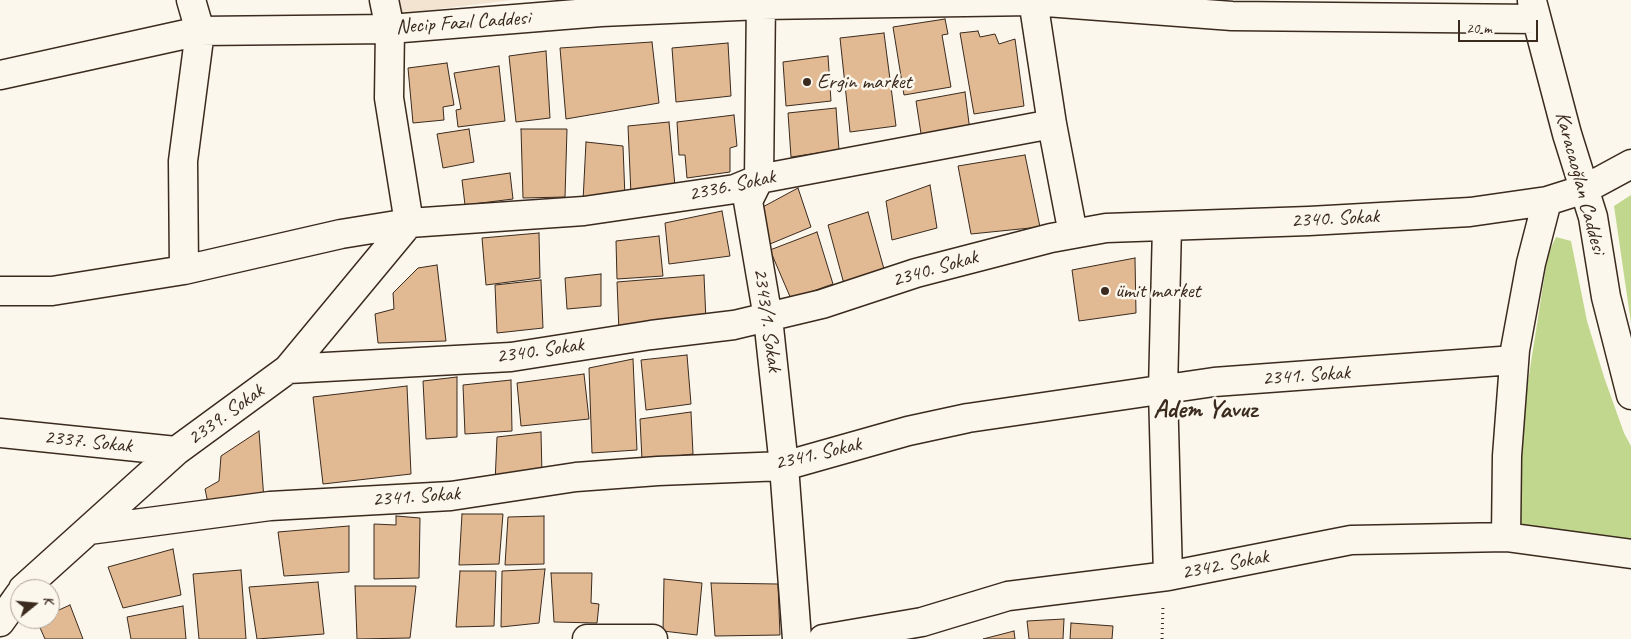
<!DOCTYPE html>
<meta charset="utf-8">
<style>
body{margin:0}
#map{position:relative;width:1631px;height:639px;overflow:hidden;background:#fbf7ec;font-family:Caveat,sans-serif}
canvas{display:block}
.north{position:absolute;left:10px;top:579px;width:50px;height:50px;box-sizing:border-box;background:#fbf7ec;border:1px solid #aea59a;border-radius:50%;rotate:73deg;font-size:14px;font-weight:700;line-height:20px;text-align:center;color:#3b2a1e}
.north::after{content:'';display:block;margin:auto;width:18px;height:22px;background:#3b2a1e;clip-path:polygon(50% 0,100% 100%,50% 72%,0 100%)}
.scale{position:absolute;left:1458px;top:20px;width:80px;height:22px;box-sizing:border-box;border:2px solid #3b2a1e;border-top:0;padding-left:6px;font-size:15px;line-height:18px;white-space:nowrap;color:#3b2a1e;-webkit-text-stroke:4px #fbf7ec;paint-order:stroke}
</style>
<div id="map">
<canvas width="1631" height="639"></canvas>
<div class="north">K</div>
<div class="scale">20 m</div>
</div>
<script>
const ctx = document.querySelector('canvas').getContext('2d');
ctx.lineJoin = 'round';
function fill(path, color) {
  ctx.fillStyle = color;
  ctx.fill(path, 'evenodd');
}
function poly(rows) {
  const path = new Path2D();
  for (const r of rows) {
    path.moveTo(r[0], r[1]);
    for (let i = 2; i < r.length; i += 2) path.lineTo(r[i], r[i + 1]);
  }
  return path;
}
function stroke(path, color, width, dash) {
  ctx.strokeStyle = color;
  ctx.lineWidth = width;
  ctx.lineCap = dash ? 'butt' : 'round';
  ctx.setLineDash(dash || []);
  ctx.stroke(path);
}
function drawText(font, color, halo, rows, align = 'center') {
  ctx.font = font + ' Caveat,sans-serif';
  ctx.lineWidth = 5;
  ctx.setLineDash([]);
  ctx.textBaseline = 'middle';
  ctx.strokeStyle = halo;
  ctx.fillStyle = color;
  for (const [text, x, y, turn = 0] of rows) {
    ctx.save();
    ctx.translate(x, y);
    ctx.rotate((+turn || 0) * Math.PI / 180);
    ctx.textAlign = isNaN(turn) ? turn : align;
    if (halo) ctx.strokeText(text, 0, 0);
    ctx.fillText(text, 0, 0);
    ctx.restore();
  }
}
fill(poly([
 [395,0,512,0,398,14]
]), '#f3e4d1');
fill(poly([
 [1631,195,1631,323,1614,206],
 [1556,237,1571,241,1587,321,1604,377,1624,433,1631,446,1631,539,1520,528,1521,426,1548,254]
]), '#c1d78d');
const building = poly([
 [945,19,948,34,942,35,951,87,904,95,893,27,945,19],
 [978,31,980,37,995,34,999,44,1015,39,1024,106,974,114,960,33,978,31],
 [884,33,896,126,850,132,840,38,884,33],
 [652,42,659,103,566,119,560,48,652,42],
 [728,43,731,96,676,102,672,48,728,43],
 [546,51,550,118,516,122,509,56,546,51],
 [828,56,831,101,786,106,783,62,828,56],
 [447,63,454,105,443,107,444,120,413,123,408,68,447,63],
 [499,66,505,121,458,127,456,110,461,109,454,73,499,66],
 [965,92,970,131,922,140,916,101,965,92],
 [836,108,839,150,791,157,788,113,836,108],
 [734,115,737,146,730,148,730,172,687,178,685,155,679,155,677,122,734,115],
 [669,122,675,186,631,195,628,126,669,122],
 [469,129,474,162,443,168,437,134,469,129],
 [521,129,567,129,565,197,523,198,521,129],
 [586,142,623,146,625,198,583,201,586,142],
 [1025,155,1040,227,971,234,958,166,1025,155],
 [510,173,513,199,465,205,462,180,510,173],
 [930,185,937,228,892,240,886,201,930,185],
 [798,188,811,227,770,244,759,209,798,188],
 [722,211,730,256,669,264,665,223,722,211],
 [868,212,884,269,844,284,828,225,868,212],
 [817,232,833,284,791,299,770,250,817,232],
 [539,233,540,278,486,285,482,238,539,233],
 [659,236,663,276,617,279,616,241,659,236],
 [1135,258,1136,313,1079,321,1072,270,1135,258],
 [437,265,446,341,378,343,375,314,394,309,393,293,418,268,437,265],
 [601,274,601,306,567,309,565,278,601,274],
 [704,275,706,321,619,332,617,282,704,275],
 [541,280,543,328,497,333,495,285,541,280],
 [687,355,691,404,646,410,641,360,687,355],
 [633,359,637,450,592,453,589,368,633,359],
 [584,374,589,419,521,426,517,383,584,374],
 [457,377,457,437,426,439,423,381,457,377],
 [511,380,512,431,465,434,463,385,511,380],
 [407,386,411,474,323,484,313,397,407,386],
 [691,412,693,454,642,460,640,419,691,412],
 [259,431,264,500,209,508,205,489,219,481,221,456,259,431],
 [541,432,542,475,495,483,497,437,541,432],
 [462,514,503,514,499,564,459,565,462,514],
 [396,516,420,518,419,578,374,579,374,524,396,525,396,516],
 [544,516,544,564,505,565,508,517,544,516],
 [349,526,349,572,284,576,278,532,349,526],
 [173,549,181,595,123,608,108,567,173,549],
 [545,569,539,623,501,627,502,571,545,569],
 [241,570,246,639,199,639,193,574,241,570],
 [460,571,496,571,494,626,456,627,460,571],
 [551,573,592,573,591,603,599,604,597,623,554,622,551,573],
 [664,579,702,583,697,635,663,631,664,579],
 [318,582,324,634,257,639,249,587,318,582],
 [711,583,778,584,780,635,715,636,711,583],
 [355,586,416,586,410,638,357,639,355,586],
 [70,605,83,639,45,639,37,621,50,619,50,614,70,605],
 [183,606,186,639,131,639,127,617,183,606],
 [1064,619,1063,639,1029,639,1027,621,1064,619],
 [1071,623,1113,626,1112,639,1070,639,1071,623],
 [1014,631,1015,639,983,639,1014,631]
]);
fill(building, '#e1b992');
stroke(building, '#3b2a1e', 1);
const minor = poly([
 [384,0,390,29,389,98,409,223,584,211,735,189,759,179,1052,124],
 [761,0,759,179,748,201,768,318,784,466,797,639],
 [1033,0,1052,124,1073,234],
 [1532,1,1567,134,1593,217,1606,297,1631,395],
 [0,75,200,31,390,29,601,12,761,5,1033,1,1232,16,1536,19],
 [1167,226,1163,390,1168,576],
 [184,270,183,161,200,31,191,0],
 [0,291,52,291,184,270,341,234,409,223,288,369,176,451,23,589],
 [288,369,511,357,651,335,734,325,822,304,916,273,1051,238,1106,228,1309,221,1470,212,1547,201,1585,189,1631,164],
 [0,433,176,451],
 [89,530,270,506,451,496,576,477,658,471,784,466,908,431,968,418,1214,382,1514,360],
 [1506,537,1507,456,1515,350,1531,263,1547,201],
 [0,622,20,594],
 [587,639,653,639],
 [823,639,922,622,1008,596,1168,576,1351,540,1506,537,1631,554]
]);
stroke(minor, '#3b2a1e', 31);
stroke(poly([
 [1162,639,1163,605]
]), '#3b2a1e', 3, [1, 4]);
stroke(minor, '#fbf7ec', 28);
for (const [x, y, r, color] of [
 [807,82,5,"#3b2a1e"],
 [1105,291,5,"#3b2a1e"]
]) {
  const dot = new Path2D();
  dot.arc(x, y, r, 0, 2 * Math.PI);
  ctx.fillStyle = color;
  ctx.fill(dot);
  stroke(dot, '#fbf7ec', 2);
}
drawText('21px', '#3b2a1e', '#fbf7ec', [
 ["Necip Fazıl Caddesi",463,23,-4],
 ["Karacaoğlan Caddesi",1580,183,75],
 ["2336. Sokak",732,186,-12],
 ["2340. Sokak",1335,219,-3],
 ["2340. Sokak",935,269,-16],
 ["2343/1. Sokak",767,320,82],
 ["2340. Sokak",540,351,-8],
 ["2341. Sokak",1306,376,-4],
 ["2339. Sokak",226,415,-36],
 ["2337. Sokak",88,442,6],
 ["2341. Sokak",818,454,-13],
 ["2341. Sokak",416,497,-4],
 ["2342. Sokak",1225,565,-11]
]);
drawText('21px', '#3b2a1e', '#fbf7ec', [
 ["Ergin market",817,82],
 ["ümit market",1115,291]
], 'left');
drawText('bold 26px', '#3b2a1e', '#fbf7ec', [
 ["Adem Yavuz",1205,410]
]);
</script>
